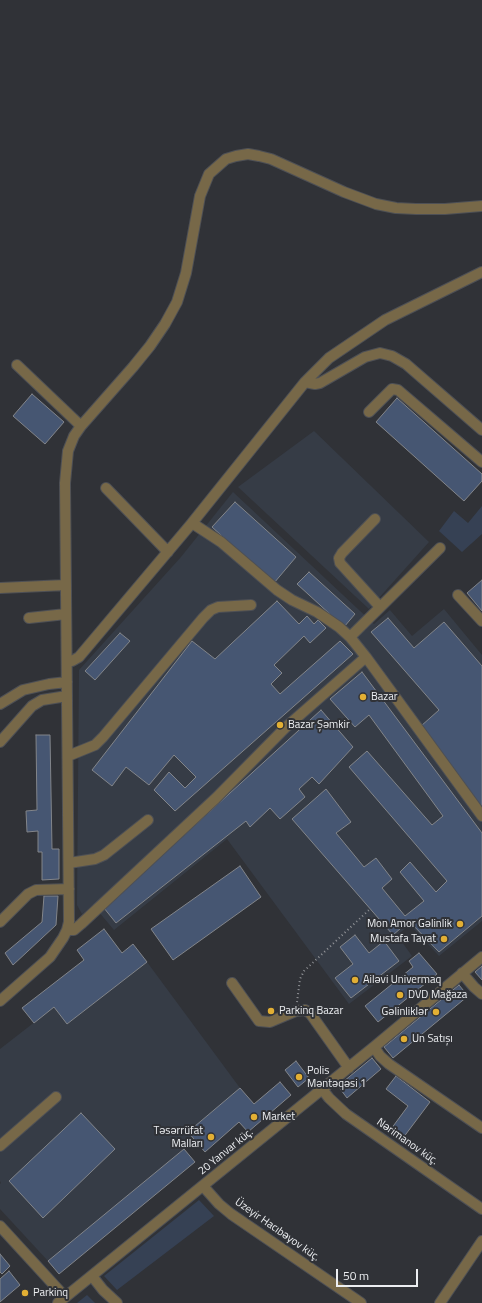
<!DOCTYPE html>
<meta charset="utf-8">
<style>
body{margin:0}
#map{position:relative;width:482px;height:1303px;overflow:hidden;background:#303237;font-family:"Titillium Web",sans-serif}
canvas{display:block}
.scale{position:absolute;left:336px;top:1269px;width:82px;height:18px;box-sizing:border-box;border:2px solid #eceef1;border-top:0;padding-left:5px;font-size:12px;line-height:14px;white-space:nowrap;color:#eceef1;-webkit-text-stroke:3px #303237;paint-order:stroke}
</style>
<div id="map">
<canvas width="482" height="1303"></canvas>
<div class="scale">50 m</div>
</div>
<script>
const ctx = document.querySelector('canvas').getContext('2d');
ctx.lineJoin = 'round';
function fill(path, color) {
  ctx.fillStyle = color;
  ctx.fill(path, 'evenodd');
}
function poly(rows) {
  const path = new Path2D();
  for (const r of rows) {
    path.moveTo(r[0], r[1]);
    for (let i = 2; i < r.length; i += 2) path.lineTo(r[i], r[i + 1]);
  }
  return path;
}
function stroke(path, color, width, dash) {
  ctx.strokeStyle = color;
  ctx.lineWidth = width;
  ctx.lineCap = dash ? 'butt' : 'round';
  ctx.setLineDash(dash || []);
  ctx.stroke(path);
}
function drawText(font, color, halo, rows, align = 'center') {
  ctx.font = font + ' "Titillium Web",sans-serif';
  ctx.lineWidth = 4;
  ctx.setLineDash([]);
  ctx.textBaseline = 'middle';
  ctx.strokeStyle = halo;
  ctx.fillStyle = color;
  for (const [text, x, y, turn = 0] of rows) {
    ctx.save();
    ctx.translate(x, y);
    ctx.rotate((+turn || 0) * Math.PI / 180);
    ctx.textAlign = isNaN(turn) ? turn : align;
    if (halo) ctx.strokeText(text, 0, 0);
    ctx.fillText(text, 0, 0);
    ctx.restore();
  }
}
fill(poly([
 [314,431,429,542,369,609,238,487],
 [233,492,374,624,390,610,412,636,444,609,482,655,482,921,439,956,410,925,397,935,412,956,349,1004,227,839,114,930,93,905,82,914,77,905,79,670,181,557],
 [147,962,240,1088,188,1132,195,1140,48,1261,0,1209,0,1184,1,1183,0,1181,0,1049,54,1007,67,1024]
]), '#363c46');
fill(poly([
 [482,506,482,534,462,552,439,531,454,511,468,523],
 [199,1200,214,1216,117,1290,104,1276],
 [87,1295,95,1303,77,1303]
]), '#364154');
const building = poly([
 [32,394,64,422,45,444,13,416,32,394],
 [397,398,482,474,482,481,464,501,376,422,397,398],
 [235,502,296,557,274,583,212,527,235,502],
 [309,572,355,614,344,627,297,584,309,572],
 [482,580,482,611,467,593,482,580],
 [277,601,299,624,307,616,314,624,318,620,326,628,310,643,304,636,274,665,282,673,271,684,280,694,340,641,353,654,175,811,154,790,169,772,185,788,196,777,174,755,149,785,126,767,112,786,92,770,192,641,215,659,277,601],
 [388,618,414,648,444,622,482,666,482,808,421,726,439,710,371,632,388,618],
 [120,633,130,641,95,680,85,671,120,633],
 [362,672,482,833,482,916,439,952,409,921,393,935,292,819,326,789,351,822,336,833,364,867,376,858,392,879,382,888,405,916,424,901,400,872,410,862,436,892,447,881,349,767,367,751,432,825,443,816,369,715,355,727,330,699,362,672],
 [321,710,353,747,319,784,312,777,299,789,305,797,280,819,270,808,250,827,246,821,116,923,104,908,321,710],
 [36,735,50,735,52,849,59,849,59,879,42,880,42,852,38,852,38,831,27,832,26,811,37,810,36,735],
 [240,866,261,897,173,960,151,929,240,866],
 [44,896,58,896,56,925,13,965,5,953,42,922,44,896],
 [104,929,122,953,133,944,147,962,67,1024,54,1007,34,1023,22,1008,84,960,77,950,104,929],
 [355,935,369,953,384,941,399,961,351,998,335,978,353,964,340,947,355,935],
 [419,953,437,974,378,1022,365,1006,413,967,409,961,419,953],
 [482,966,482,980,475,972,482,966],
 [459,985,468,996,393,1058,384,1047,459,985],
 [372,1058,381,1069,347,1098,338,1086,372,1058],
 [296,1061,309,1078,298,1087,285,1070,296,1061],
 [396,1076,430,1102,403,1138,391,1129,408,1106,386,1089,396,1076],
 [280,1082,291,1095,248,1132,239,1122,205,1152,188,1132,240,1088,254,1104,280,1082],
 [81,1113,115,1149,43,1218,9,1181,81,1113],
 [184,1149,195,1162,59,1274,48,1261,184,1149],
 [0,1254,10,1266,2,1274,0,1272,0,1254],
 [9,1271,20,1285,0,1302,0,1279,9,1271]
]);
fill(building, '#465672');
stroke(building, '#82858a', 1);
const minor = poly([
 [17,365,81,426],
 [305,382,315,384,320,383,365,357,380,353,392,356,406,364,482,430],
 [369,412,392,389,398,390,482,462],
 [106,488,168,552],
 [375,519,342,553,339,558,340,563,380,607],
 [192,523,305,382,329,358,385,320,482,272],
 [0,588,66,585],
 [458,595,482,621],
 [29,618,66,614],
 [350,637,440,548],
 [72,661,79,657,192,523,221,542,277,590,292,600,317,612,339,627,350,637,366,657],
 [0,704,23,690,49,684,67,682],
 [0,742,32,706,42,700,67,696],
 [68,756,95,745,103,737,203,618,211,610,218,607,251,605],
 [69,863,95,859,104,855,148,820],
 [0,922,28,894,36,890,69,889],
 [67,930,74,930,81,924,216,798,285,728,366,657,482,816],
 [462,973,474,987,482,994],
 [232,983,259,1021,270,1022,296,1011,305,1010,310,1013,349,1068],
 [0,1001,50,957,63,938,67,930,69,922,65,483,68,451,74,436,81,426,133,367,150,346,165,324,177,302,186,273,200,196,209,174,226,159,236,156,248,154,259,156,271,159,344,192,376,204,396,208,416,209,445,209,482,206],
 [374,1047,380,1056,389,1064,482,1128],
 [322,1089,329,1098,346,1114,482,1209],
 [0,1146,56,1097],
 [203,1186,219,1204,231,1214,361,1303],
 [0,1226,65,1297],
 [92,1276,103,1290,117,1303],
 [58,1303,374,1047,482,957],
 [440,1303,482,1241]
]);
stroke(minor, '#4e5055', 12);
stroke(poly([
 [297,1002,300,979,304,971,370,909]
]), '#929498', 2, [1, 3]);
stroke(minor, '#776848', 10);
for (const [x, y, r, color] of [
 [363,697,4,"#e2af34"],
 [280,725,4,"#e2af34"],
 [460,924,4,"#e2af34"],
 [444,939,4,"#e2af34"],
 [355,980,4,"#e2af34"],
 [400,995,4,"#e2af34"],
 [271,1011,4,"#e2af34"],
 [436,1012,4,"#e2af34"],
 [404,1039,4,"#e2af34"],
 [299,1077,4,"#e2af34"],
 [254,1117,4,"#e2af34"],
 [211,1137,4,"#e2af34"],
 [25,1293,4,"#e2af34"]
]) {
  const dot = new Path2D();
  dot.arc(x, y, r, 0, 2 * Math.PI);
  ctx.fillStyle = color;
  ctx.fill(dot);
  stroke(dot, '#303237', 1.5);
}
drawText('11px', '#eceef1', '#303237', [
 ["Bazar",371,697],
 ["Bazar Şəmkir",288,725],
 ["Mon Amor Gəlinlik",452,924,"right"],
 ["Mustafa Tayat",436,939,"right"],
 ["Ailəvi Univermaq",363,980],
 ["DVD Mağaza",408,995],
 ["Parkinq Bazar",279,1011],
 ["Gəlinliklər",428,1012,"right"],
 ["Un Satışı",412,1039],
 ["Polis",307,1071],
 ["Məntəqəsi 1",307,1084],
 ["Market",262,1117],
 ["Təsərrüfat",203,1131,"right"],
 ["Malları",203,1144,"right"],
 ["Parkinq",33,1293]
], 'left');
drawText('11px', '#eceef1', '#303237', [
 ["Nərimanov küç.",407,1142,35],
 ["20 Yanvar küç.",226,1152,-39],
 ["Üzeyir Hacıbəyov küç.",277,1230,35]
]);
</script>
